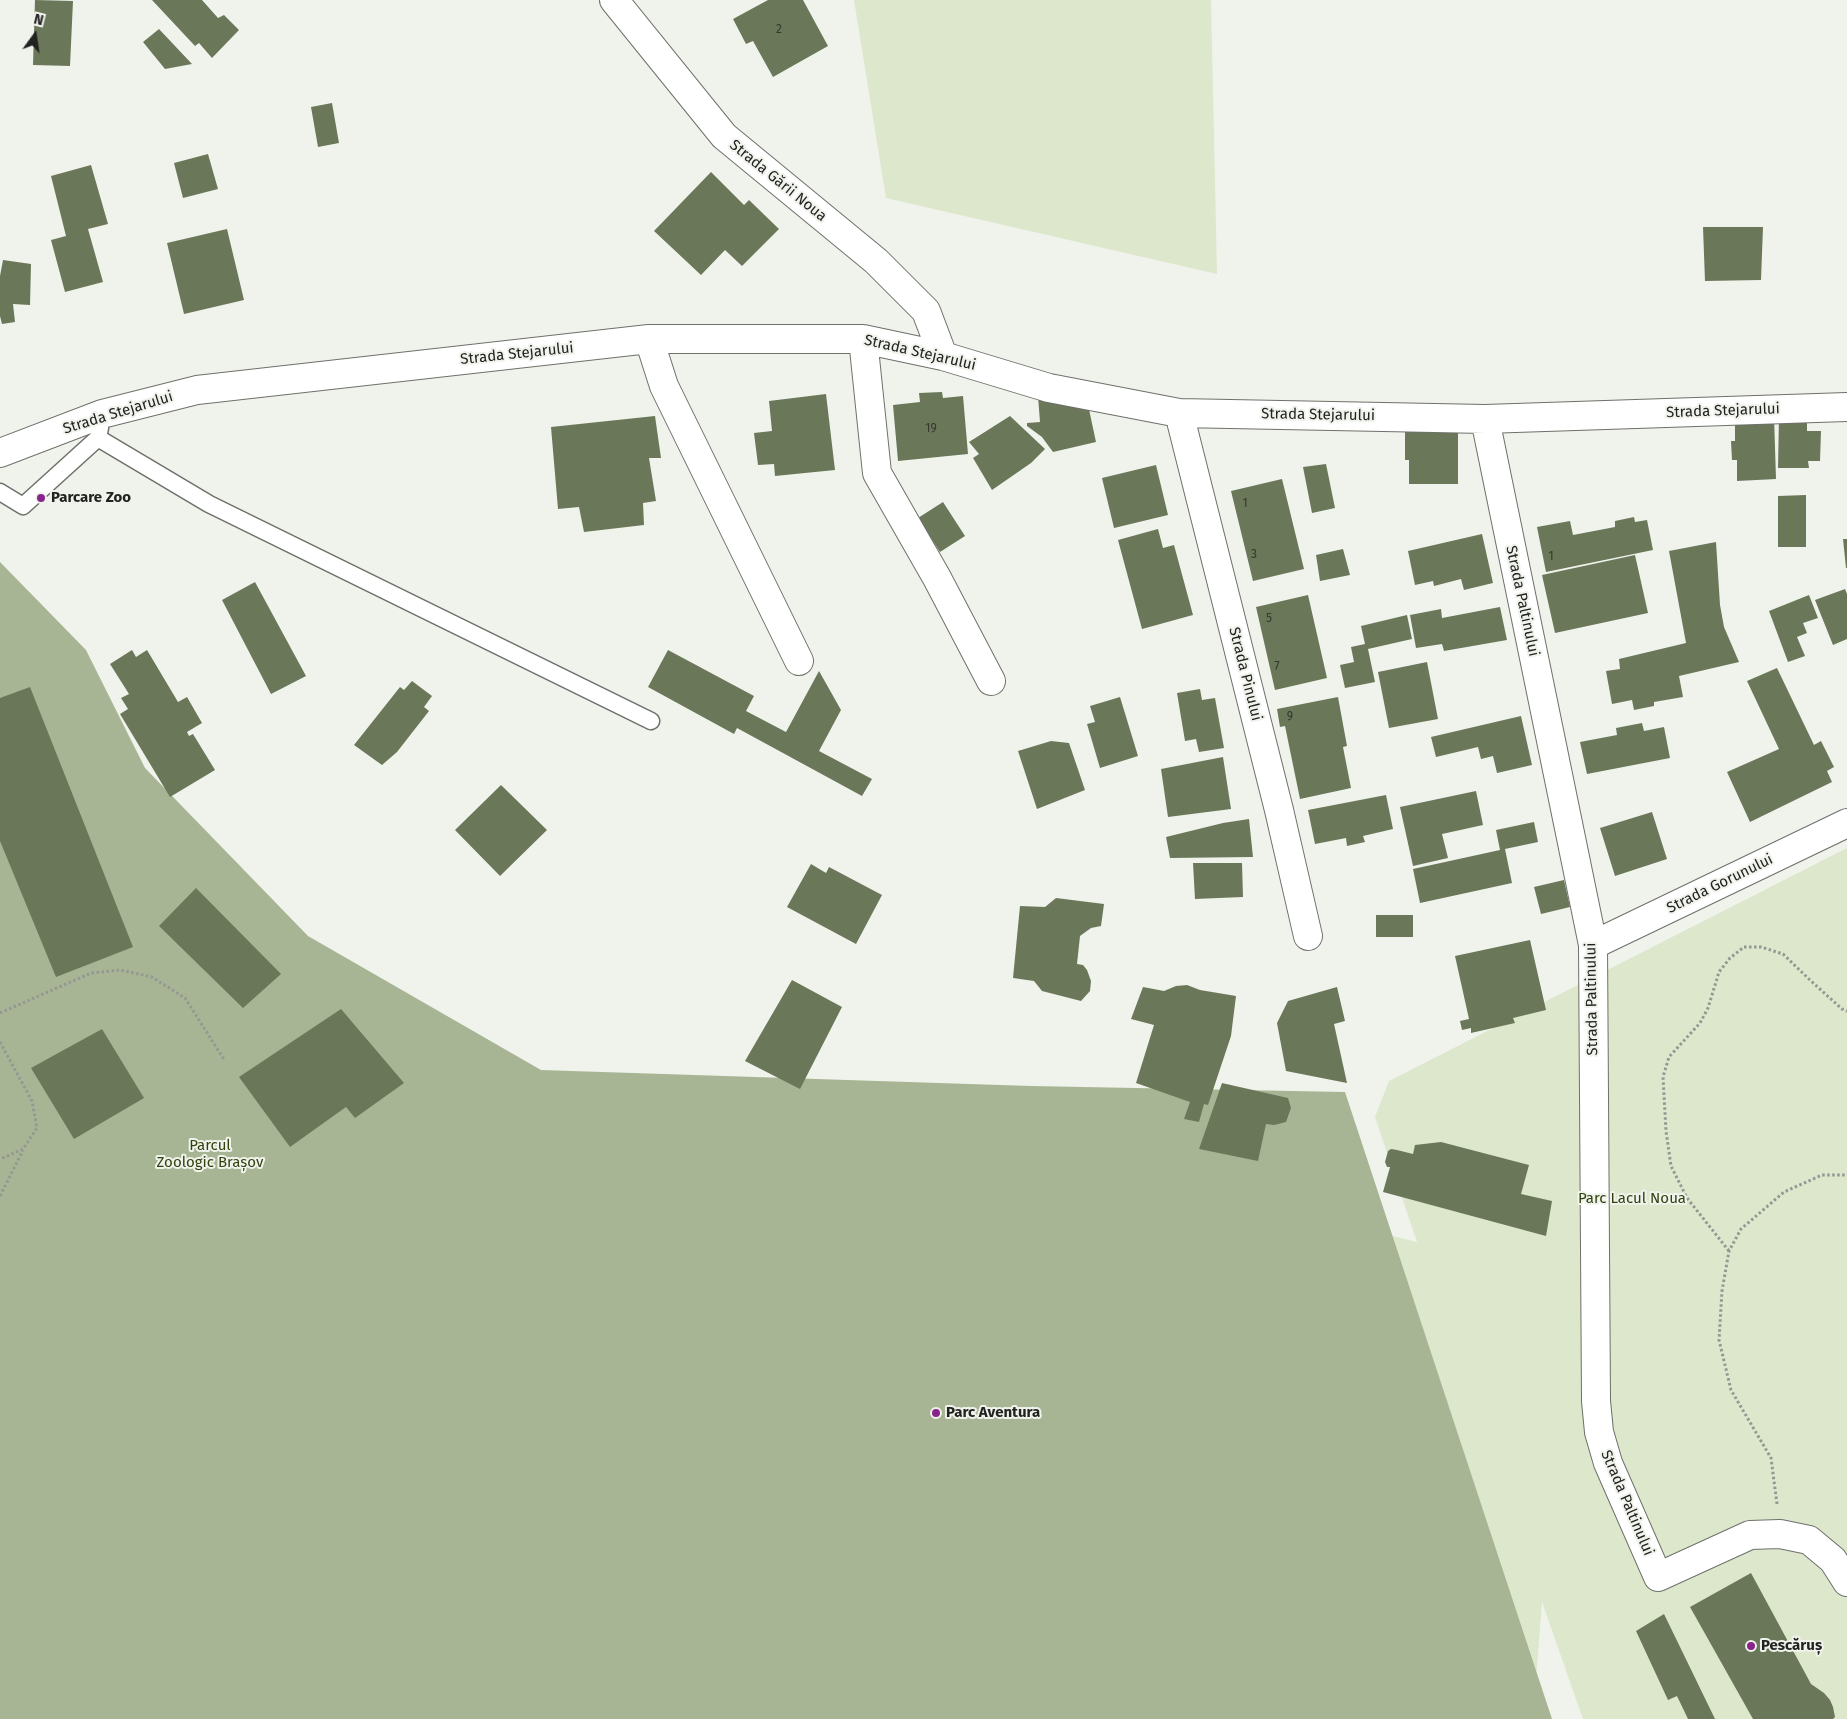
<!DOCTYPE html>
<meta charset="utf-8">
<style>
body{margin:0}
#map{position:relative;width:1847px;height:1719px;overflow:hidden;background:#f0f3ec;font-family:"Fira Sans",sans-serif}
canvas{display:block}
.north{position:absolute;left:10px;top:10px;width:50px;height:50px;-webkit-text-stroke:4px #f0f3ec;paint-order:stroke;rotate:14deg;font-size:14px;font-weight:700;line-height:20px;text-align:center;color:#222321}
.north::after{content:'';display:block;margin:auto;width:18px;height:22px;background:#222321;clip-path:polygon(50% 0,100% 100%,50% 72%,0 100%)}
</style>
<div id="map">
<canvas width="1847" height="1719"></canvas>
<div class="north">N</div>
</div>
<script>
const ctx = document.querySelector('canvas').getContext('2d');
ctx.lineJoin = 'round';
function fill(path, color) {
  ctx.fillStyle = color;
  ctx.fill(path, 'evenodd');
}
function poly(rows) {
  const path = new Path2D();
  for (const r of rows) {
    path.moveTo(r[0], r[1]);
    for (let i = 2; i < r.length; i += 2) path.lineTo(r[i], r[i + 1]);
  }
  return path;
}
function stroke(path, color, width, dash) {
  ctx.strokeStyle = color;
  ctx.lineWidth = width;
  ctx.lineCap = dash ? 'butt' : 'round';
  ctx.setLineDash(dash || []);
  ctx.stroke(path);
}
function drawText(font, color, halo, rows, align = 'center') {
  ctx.font = font + ' "Fira Sans",sans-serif';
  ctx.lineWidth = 4;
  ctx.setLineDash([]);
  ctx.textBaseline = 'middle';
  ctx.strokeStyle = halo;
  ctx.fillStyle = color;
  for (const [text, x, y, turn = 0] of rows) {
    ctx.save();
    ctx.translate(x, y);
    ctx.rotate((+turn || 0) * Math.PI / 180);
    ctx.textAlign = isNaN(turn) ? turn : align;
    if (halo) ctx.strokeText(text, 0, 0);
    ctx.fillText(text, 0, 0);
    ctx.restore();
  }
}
fill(poly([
 [854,0,1211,0,1217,274,886,198],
 [1847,848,1847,1719,1583,1719,1542,1602,1533,1719,1071,1156,1417,1242,1375,1117,1389,1081]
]), '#dce7cc');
fill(poly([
 [0,562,86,650,145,768,308,936,541,1070,1031,1086,1345,1092,1552,1719,0,1719]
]), '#a8b594');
fill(poly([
 [35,0,73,1,70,66,33,65],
 [152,0,202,0,218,18,224,15,239,30,212,58,199,43,195,46],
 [768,0,803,0,828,46,773,77,753,41,746,44,733,19],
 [159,29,192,64,165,69,143,42],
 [332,103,339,143,318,147,311,107],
 [208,154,218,189,183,198,174,163],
 [91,165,108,224,88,229,103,282,65,292,51,240,66,236,51,176],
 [711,172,744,205,749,200,779,229,742,266,725,250,701,275,654,231],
 [1703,227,1763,227,1761,280,1705,281],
 [227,229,244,300,184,314,167,243],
 [3,260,31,264,30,305,13,304,15,322,2,324,0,316,0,276],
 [942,392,943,398,963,396,968,454,898,461,893,405,920,402,919,393],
 [826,394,835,470,775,476,774,464,758,465,754,433,772,431,769,401],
 [1038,396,1087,400,1096,442,1053,452,1042,437,1027,426,1027,423,1040,422],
 [655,416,661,458,649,458,656,501,643,503,644,525,584,532,579,507,558,509,551,427],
 [1010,416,1045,449,1031,463,992,490,973,458,979,454,969,442],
 [1774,416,1776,479,1737,481,1737,460,1732,460,1731,441,1735,441,1735,417],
 [1779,416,1807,416,1807,431,1821,431,1820,461,1808,461,1809,468,1778,468],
 [1405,427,1458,428,1458,484,1409,484,1409,460,1405,460],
 [1326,464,1335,508,1312,513,1303,467],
 [1156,465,1168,515,1114,528,1102,478],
 [1282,479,1304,569,1253,581,1231,491],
 [1806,495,1806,547,1778,547,1778,496],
 [943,502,965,536,940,552,918,518],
 [1634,517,1635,522,1647,520,1653,550,1546,572,1537,527,1570,521,1573,535,1615,527,1615,521],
 [1158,529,1163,548,1174,545,1193,615,1142,629,1118,540],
 [1482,534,1493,583,1464,590,1461,579,1434,586,1433,581,1415,585,1408,551],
 [1843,539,1847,539,1847,568,1846,568],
 [1716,542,1720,605,1724,627,1739,662,1679,676,1683,697,1654,702,1654,706,1634,710,1632,700,1612,704,1606,671,1620,669,1619,659,1686,643,1669,551],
 [1343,549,1350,575,1320,581,1316,555],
 [1635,555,1648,613,1555,633,1542,575],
 [255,582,306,676,271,694,222,600],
 [1845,589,1847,594,1847,639,1833,645,1815,600],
 [1308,595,1327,678,1275,690,1256,607],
 [1809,595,1818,618,1803,623,1807,633,1797,637,1805,656,1788,662,1769,611],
 [1500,607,1507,640,1444,651,1442,644,1416,648,1410,615,1441,609,1442,618],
 [1407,615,1412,639,1368,649,1375,682,1345,688,1340,665,1354,662,1351,647,1365,644,1361,626],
 [132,650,136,657,147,650,178,702,187,697,202,723,187,732,189,736,193,734,215,770,170,797,120,714,128,709,121,698,129,694,110,664],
 [668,650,754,696,746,711,786,732,819,671,841,710,819,751,872,779,862,796,737,728,734,734,648,687],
 [1427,662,1438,719,1389,728,1378,672],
 [1777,668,1814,745,1821,741,1834,767,1827,771,1832,782,1750,822,1727,772,1779,749,1747,681],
 [412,681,432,696,424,707,429,711,397,752,382,765,354,745,400,687,404,690],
 [30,687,133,947,56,977,0,841,0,698],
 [1200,689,1202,700,1215,698,1224,748,1199,752,1196,739,1185,741,1177,693],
 [1120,697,1138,756,1100,768,1087,724,1095,722,1090,706],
 [1338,697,1347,746,1343,747,1351,788,1300,799,1285,726,1280,727,1277,709],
 [1521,716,1532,765,1497,773,1493,756,1481,759,1478,747,1436,757,1431,737],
 [1642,723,1644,731,1664,727,1670,758,1587,774,1580,742,1617,735,1616,728],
 [1051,741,1069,743,1085,790,1037,809,1018,751],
 [1223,757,1231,809,1168,817,1161,769],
 [501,785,547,830,500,876,455,830],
 [1476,791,1483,825,1442,834,1448,858,1413,866,1400,807],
 [1386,795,1393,829,1363,836,1365,842,1347,846,1346,838,1315,844,1308,810],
 [1652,812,1667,859,1615,876,1600,828],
 [1249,819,1253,857,1170,858,1166,837,1223,823],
 [1534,822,1538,842,1505,849,1512,883,1420,903,1413,869,1500,850,1496,830],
 [1193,863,1242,863,1243,897,1195,899],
 [811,864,826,873,829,867,882,895,856,944,787,907],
 [1564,880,1570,907,1541,914,1534,887],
 [196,888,281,974,243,1008,159,926],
 [1056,898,1104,904,1101,926,1091,928,1080,936,1077,964,1083,965,1087,970,1091,981,1090,991,1081,1001,1042,991,1034,981,1013,978,1020,906,1045,907],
 [1376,915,1413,915,1413,937,1376,937],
 [1530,940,1546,1010,1513,1018,1515,1023,1471,1033,1471,1028,1462,1030,1460,1021,1469,1019,1455,956],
 [792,980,842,1007,800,1089,745,1061],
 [1187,985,1200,990,1236,996,1231,1036,1208,1105,1204,1104,1199,1122,1184,1119,1190,1102,1136,1083,1154,1025,1131,1019,1143,987,1164,991,1176,986],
 [1337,987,1345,1021,1334,1024,1347,1083,1286,1071,1277,1023,1288,1001],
 [341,1009,404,1083,355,1118,346,1107,290,1147,239,1077],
 [102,1029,144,1098,74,1139,31,1068],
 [1222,1083,1288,1098,1291,1108,1286,1122,1274,1125,1266,1124,1258,1161,1199,1149],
 [1441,1142,1529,1165,1521,1194,1552,1201,1546,1236,1383,1192,1390,1167,1387,1167,1385,1162,1388,1151,1391,1149,1397,1150,1413,1154,1415,1145],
 [1751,1573,1811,1684,1824,1693,1830,1700,1833,1707,1835,1717,1833,1719,1753,1719,1690,1607],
 [1664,1614,1715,1719,1688,1719,1677,1696,1668,1700,1636,1631]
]), '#6b7759');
const lane = poly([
 [98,438,209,504,651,721],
 [0,492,23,506,98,438,100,428]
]);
const street = poly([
 [614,0,724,136,876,261,926,311,943,356],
 [649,339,664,386,799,661],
 [863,339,877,473,937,578,991,681],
 [1179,413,1279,810,1308,936],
 [1485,419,1593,945,1596,1401,1599,1432,1608,1463,1658,1577,1750,1535,1780,1534,1809,1540,1833,1560,1847,1582],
 [0,453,102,414,197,390,649,339,863,339,943,356,1049,388,1179,413,1485,419,1847,407],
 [1593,945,1847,823]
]);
stroke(lane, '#6e716a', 19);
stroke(street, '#6e716a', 30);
stroke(poly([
 [0,1013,91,973,120,970,152,977,185,998,225,1061],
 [0,1042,32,1101,37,1128,23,1149,0,1159],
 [0,1196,23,1150],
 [1729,1251,1687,1198,1671,1166,1666,1131,1663,1077,1669,1057,1700,1023,1708,1008,1719,972,1730,958,1744,947,1761,947,1783,954,1811,981,1842,1009,1847,1011],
 [1777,1504,1771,1458,1731,1390,1719,1340,1722,1291,1729,1251,1741,1229,1784,1192,1822,1175,1847,1175]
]), '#959792', 3, [2.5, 2.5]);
stroke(lane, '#fff', 16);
stroke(street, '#fff', 28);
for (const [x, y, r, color] of [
 [41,498,5,"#89248b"],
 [936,1413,5,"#89248b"],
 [1751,1646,5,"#89248b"]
]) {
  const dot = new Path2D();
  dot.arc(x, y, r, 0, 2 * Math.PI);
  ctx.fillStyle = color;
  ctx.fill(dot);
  stroke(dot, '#f0f3ec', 2);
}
drawText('12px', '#34382f', null, [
 ["2",779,30],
 ["19",931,429],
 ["1",1245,504],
 ["3",1254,555],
 ["1",1551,557],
 ["5",1269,619],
 ["7",1277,667],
 ["9",1290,717]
]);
drawText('15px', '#222321', '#f0f3ec', [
 ["Strada Gării Noua",778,181,39],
 ["Strada Stejarului",920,353,13],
 ["Strada Stejarului",517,354,-6],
 ["Strada Stejarului",1723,411,-2],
 ["Strada Stejarului",118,413,-17],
 ["Strada Stejarului",1318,415,1],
 ["Strada Paltinului",1522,601,78],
 ["Strada Pinului",1245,674,76],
 ["Strada Gorunului",1720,884,-26],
 ["Strada Paltinului",1592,999,-91],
 ["Strada Paltinului",1627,1503,67]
]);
drawText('bold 15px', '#222321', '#f0f3ec', [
 ["Parcare Zoo",51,498],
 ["Parc Aventura",946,1413],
 ["Pescăruș",1761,1646]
], 'left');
drawText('15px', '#31410d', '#f0f3ec', [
 ["Parcul",210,1146],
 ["Zoologic Brașov",210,1163],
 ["Parc Lacul Noua",1632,1199]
]);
</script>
